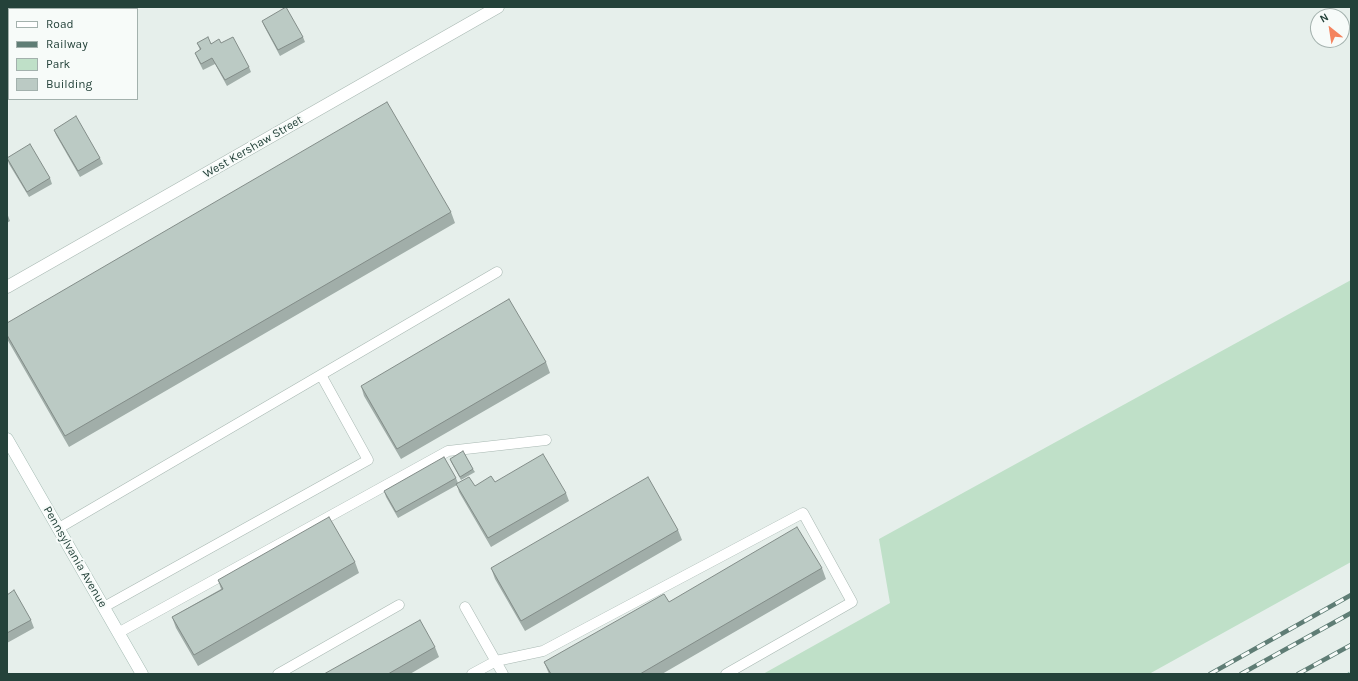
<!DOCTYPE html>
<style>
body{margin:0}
#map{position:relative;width:1358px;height:681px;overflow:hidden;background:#e6efeb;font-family:Karla,sans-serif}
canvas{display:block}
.frame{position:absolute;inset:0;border:8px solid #24423a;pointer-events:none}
.legend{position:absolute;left:8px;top:8px;width:130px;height:92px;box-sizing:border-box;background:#f7fbf9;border:1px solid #a3b1ad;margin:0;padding:5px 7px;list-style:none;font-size:12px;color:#24423a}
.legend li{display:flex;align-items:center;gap:8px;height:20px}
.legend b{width:20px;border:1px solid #a3b1ad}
.north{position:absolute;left:1310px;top:8px;width:40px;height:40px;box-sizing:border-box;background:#f7fbf9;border:1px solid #a3b1ad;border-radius:50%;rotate:330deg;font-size:11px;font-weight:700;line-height:16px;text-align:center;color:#24423a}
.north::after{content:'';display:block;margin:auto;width:14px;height:18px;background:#f4845f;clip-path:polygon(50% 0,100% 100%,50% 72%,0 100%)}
</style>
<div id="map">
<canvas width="1358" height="681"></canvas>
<div class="frame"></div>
<ul class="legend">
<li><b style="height:5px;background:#fff"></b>Road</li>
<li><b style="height:5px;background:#5f7d75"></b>Railway</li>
<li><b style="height:11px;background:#bfe0c8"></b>Park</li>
<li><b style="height:11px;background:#bbcac4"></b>Building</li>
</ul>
<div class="north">N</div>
</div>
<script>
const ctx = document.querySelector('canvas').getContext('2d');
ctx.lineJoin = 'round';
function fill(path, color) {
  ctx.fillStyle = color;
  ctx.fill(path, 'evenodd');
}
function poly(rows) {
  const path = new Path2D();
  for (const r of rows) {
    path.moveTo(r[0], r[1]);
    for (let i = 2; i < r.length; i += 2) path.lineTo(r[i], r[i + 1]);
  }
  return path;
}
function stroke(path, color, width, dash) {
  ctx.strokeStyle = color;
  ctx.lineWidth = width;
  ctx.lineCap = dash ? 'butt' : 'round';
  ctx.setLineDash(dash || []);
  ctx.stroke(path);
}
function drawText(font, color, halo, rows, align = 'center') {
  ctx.font = font + ' Karla,sans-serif';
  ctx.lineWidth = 4;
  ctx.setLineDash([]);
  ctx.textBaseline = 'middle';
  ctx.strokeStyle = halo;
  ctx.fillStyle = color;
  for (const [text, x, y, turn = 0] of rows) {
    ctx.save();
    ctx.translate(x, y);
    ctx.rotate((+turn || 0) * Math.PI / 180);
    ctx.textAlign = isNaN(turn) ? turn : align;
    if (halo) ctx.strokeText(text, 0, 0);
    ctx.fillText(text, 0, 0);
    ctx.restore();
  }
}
fill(poly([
 [1351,280,1351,562,1149,674,763,674,890,603,879,539]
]), '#bfe0c8');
const lane = poly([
 [101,9,104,7],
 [7,63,9,62],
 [59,528,497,272],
 [104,607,368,460,321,375],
 [465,607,503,674],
 [118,633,448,451,546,440],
 [278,674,399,605],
 [472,674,496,661,543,651,803,513,852,602,726,674]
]);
const street = poly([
 [7,287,498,7]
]);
const secondary = poly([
 [7,439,142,674]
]);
stroke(lane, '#a8b8b2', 11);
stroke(street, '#a8b8b2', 13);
stroke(secondary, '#a4bbb3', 13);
stroke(poly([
 [1348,674,1351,672]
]), '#86b3a5', 2.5, [2, 3]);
stroke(lane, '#fff', 10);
stroke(street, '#fff', 12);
stroke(secondary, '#fff', 12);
const rail = poly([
 [1210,674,1351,595],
 [1241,674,1351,613],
 [1298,674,1351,645]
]);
stroke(rail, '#5f7d75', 4.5);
stroke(rail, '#f7fbf9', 3, [9]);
fill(poly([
 [7,7,54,7,51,9,9,9,9,32,7,34],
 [262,21,303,37,305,42,280,56,264,26],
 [197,43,221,43,249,67,251,72,227,86,215,64,203,70,197,58,195,53,200,50],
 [54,130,100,158,103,164,80,177,56,135],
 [7,158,50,178,52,184,29,197,9,164],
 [451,212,455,223,69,447,7,339,7,323],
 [7,213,10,221,7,223],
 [546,362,550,373,401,459,364,396,361,386],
 [450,459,473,469,475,472,461,480,451,462],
 [456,478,458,483,475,486,495,482,566,493,569,501,491,547,459,492,457,485,398,518,386,497,384,491],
 [678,530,682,540,525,631,495,579,491,568],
 [355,562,359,573,198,666,176,628,172,617,221,589,218,580],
 [822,568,826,579,662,674,549,674,544,662,669,602],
 [7,595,31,620,34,628,7,643],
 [435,647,439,657,410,674,324,674]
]), '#a1aea9');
const building = poly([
 [7,7,42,7,38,9,9,9,9,26,7,27,7,7],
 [286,7,303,37,278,50,262,21,286,7],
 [208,37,211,44,219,39,221,43,233,37,249,67,225,80,212,58,201,64,195,53,201,49,197,43,208,37],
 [387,102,451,212,65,436,7,335,7,323,387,102],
 [76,116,100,158,78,171,54,130,76,116],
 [30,144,50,178,27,192,7,158,30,144],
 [509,299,546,362,397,449,361,386,509,299],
 [463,451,473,469,460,477,450,459,463,451],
 [543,454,566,493,488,538,456,484,469,477,475,486,491,476,495,482,543,454],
 [444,457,456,478,396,512,384,491,444,457],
 [648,477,678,530,521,621,491,568,648,477],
 [329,517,355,562,194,655,172,617,223,589,218,580,329,517],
 [797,527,822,568,640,674,551,674,544,662,664,594,669,602,797,527],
 [14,590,31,620,7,633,7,595,14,590],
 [420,620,435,647,388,674,324,674,420,620]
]);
fill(building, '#bbcac4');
stroke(building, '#838d89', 1);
drawText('12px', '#24423a', '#f7fbf9', [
 ["West Kershaw Street",253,147,-30],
 ["Pennsylvania Avenue",75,557,60]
]);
</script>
